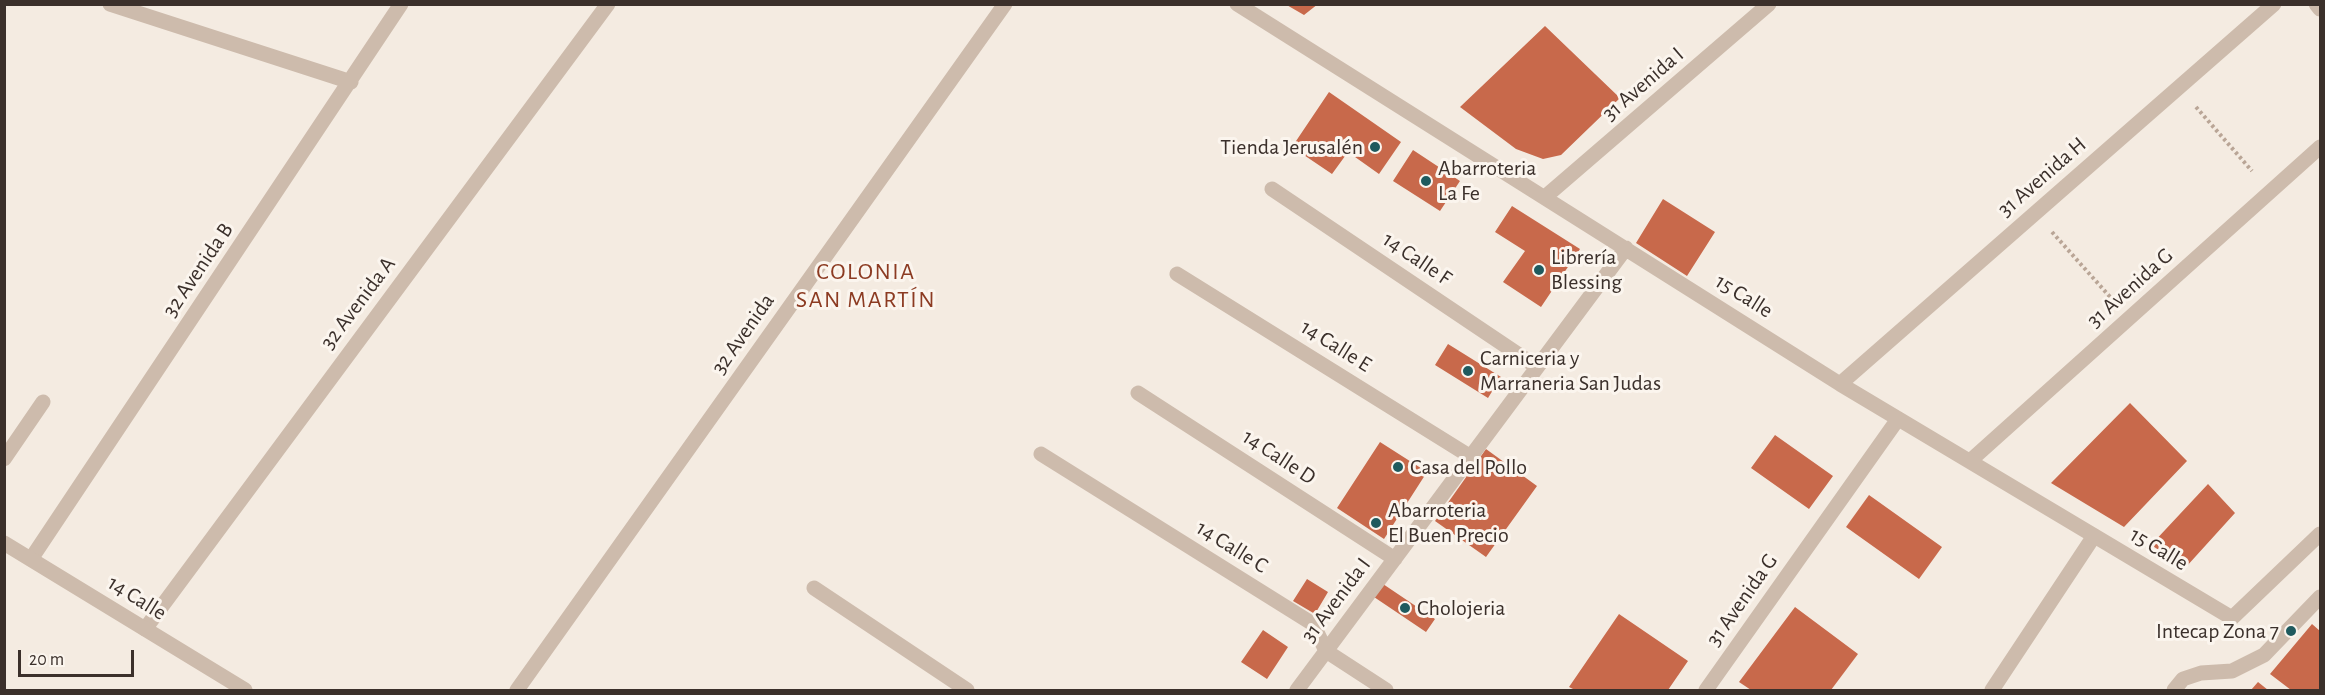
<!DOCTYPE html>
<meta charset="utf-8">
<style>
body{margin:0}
#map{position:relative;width:2325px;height:695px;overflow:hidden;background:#f4ebe1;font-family:"Alegreya Sans",sans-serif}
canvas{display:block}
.frame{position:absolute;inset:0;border:6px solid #3b302b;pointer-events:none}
.scale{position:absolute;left:18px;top:650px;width:116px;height:27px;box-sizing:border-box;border:3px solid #3b302b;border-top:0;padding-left:8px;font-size:18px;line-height:21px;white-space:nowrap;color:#3b302b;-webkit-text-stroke:4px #fbf5ee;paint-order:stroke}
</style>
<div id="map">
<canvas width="2325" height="695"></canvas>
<div class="frame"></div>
<div class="scale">20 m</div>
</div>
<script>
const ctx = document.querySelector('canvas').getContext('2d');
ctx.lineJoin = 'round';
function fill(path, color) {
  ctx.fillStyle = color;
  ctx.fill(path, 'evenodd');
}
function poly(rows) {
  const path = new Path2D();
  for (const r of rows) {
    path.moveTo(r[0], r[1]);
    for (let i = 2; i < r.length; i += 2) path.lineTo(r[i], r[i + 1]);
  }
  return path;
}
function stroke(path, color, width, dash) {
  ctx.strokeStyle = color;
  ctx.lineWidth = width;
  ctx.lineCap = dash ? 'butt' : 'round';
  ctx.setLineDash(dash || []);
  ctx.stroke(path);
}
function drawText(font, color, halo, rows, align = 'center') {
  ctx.font = font + ' "Alegreya Sans",sans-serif';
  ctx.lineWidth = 6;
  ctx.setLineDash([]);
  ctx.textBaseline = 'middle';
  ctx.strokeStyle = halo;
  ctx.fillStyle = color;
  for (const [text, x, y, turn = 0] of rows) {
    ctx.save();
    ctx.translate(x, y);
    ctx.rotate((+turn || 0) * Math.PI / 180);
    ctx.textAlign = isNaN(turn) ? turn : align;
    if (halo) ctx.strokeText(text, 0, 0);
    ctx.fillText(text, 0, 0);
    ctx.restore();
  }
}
fill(poly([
 [1285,4,1318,4,1304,15],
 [1545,26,1620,98,1561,155,1543,159,1516,149,1460,107],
 [1329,92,1401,142,1379,174,1348,152,1332,174,1292,147],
 [1413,150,1460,181,1440,211,1393,181],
 [1663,199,1715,232,1687,276,1636,243],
 [1512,206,1580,249,1541,307,1503,282,1525,251,1495,232],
 [1448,344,1501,377,1488,398,1435,365],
 [2130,403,2187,461,2124,527,2051,483],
 [1775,435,1833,476,1809,509,1751,468],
 [1380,442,1427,472,1384,539,1337,508],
 [1486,449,1537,486,1486,557,1435,521],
 [2208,484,2235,513,2186,567,2151,545],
 [1869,495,1942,547,1919,579,1846,527],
 [1307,579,1328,592,1315,614,1293,601],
 [1383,584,1435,619,1426,632,1374,597],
 [1795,607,1858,654,1831,690,1751,690,1739,682],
 [1619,614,1688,661,1668,690,1575,690,1569,687],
 [2312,624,2320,631,2320,690,2291,690,2270,674],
 [1263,630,1288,647,1267,679,1241,662],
 [2258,682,2268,690,2251,690]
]), '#c8694b');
stroke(poly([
 [2196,107,2252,171],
 [2052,232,2111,298]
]), '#b9a596', 4, [3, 3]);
stroke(poly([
 [4,459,43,402],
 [1992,690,2094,536],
 [2174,690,2183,679,2201,673,2232,671,2264,655,2320,597]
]), '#cdbbac', 15);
stroke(poly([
 [2316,4,2320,9],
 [1970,461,2320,147]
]), '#cdbbac', 15);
stroke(poly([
 [110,4,351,82],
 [1237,4,1840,384,2232,618,2320,534],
 [1272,189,1537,367],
 [1545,197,1769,4],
 [1177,274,1471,457],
 [1840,384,2274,4],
 [1138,393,1395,559],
 [1041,454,1313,624,1326,651,1386,690],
 [31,559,401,4],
 [814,588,967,690],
 [145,629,608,4],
 [517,690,1005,4],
 [1297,690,1626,248],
 [1706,690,1898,419]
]), '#cdbbac', 15);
stroke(poly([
 [4,543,245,690]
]), '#cdbbac', 15);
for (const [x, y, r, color] of [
 [1375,147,6,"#1f5a5e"],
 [1426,181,6,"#1f5a5e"],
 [1539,270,6,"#1f5a5e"],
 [1468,371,6,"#1f5a5e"],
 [1398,467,6,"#1f5a5e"],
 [1376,523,6,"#1f5a5e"],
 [1405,608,6,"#1f5a5e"],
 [2291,631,6,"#1f5a5e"]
]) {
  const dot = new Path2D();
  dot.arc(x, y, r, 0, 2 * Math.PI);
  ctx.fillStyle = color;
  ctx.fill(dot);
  stroke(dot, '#fbf5ee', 2);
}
drawText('22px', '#3b302b', '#fbf5ee', [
 ["31 Avenida I",1643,84,-41],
 ["31 Avenida H",2042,177,-41],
 ["14 Calle F",1417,259,34],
 ["32 Avenida B",198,270,-56],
 ["31 Avenida G",2130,288,-42],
 ["15 Calle",1744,296,32],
 ["32 Avenida A",358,303,-53],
 ["32 Avenida",743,334,-55],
 ["14 Calle E",1336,346,32],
 ["14 Calle D",1279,457,33],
 ["14 Calle C",1232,547,32],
 ["15 Calle",2159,549,31],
 ["14 Calle",137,598,32],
 ["31 Avenida I",1336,600,-53],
 ["31 Avenida G",1742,600,-55]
]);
drawText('22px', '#3b302b', '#fbf5ee', [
 ["Tienda Jerusalén",1363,147,"right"],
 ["Abarroteria",1438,168],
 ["La Fe",1438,193],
 ["Librería",1551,257],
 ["Blessing",1551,282],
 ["Carniceria y",1480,358],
 ["Marraneria San Judas",1480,383],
 ["Casa del Pollo",1410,467],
 ["Abarroteria",1388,510],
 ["El Buen Precio",1388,535],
 ["Cholojeria",1417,608],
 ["Intecap Zona 7",2279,631,"right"]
], 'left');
ctx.letterSpacing = '1.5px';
drawText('24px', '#8c3b22', '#fbf5ee', [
 ["COLONIA",866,272],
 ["SAN MARTÍN",866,300]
]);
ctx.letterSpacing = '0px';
</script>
